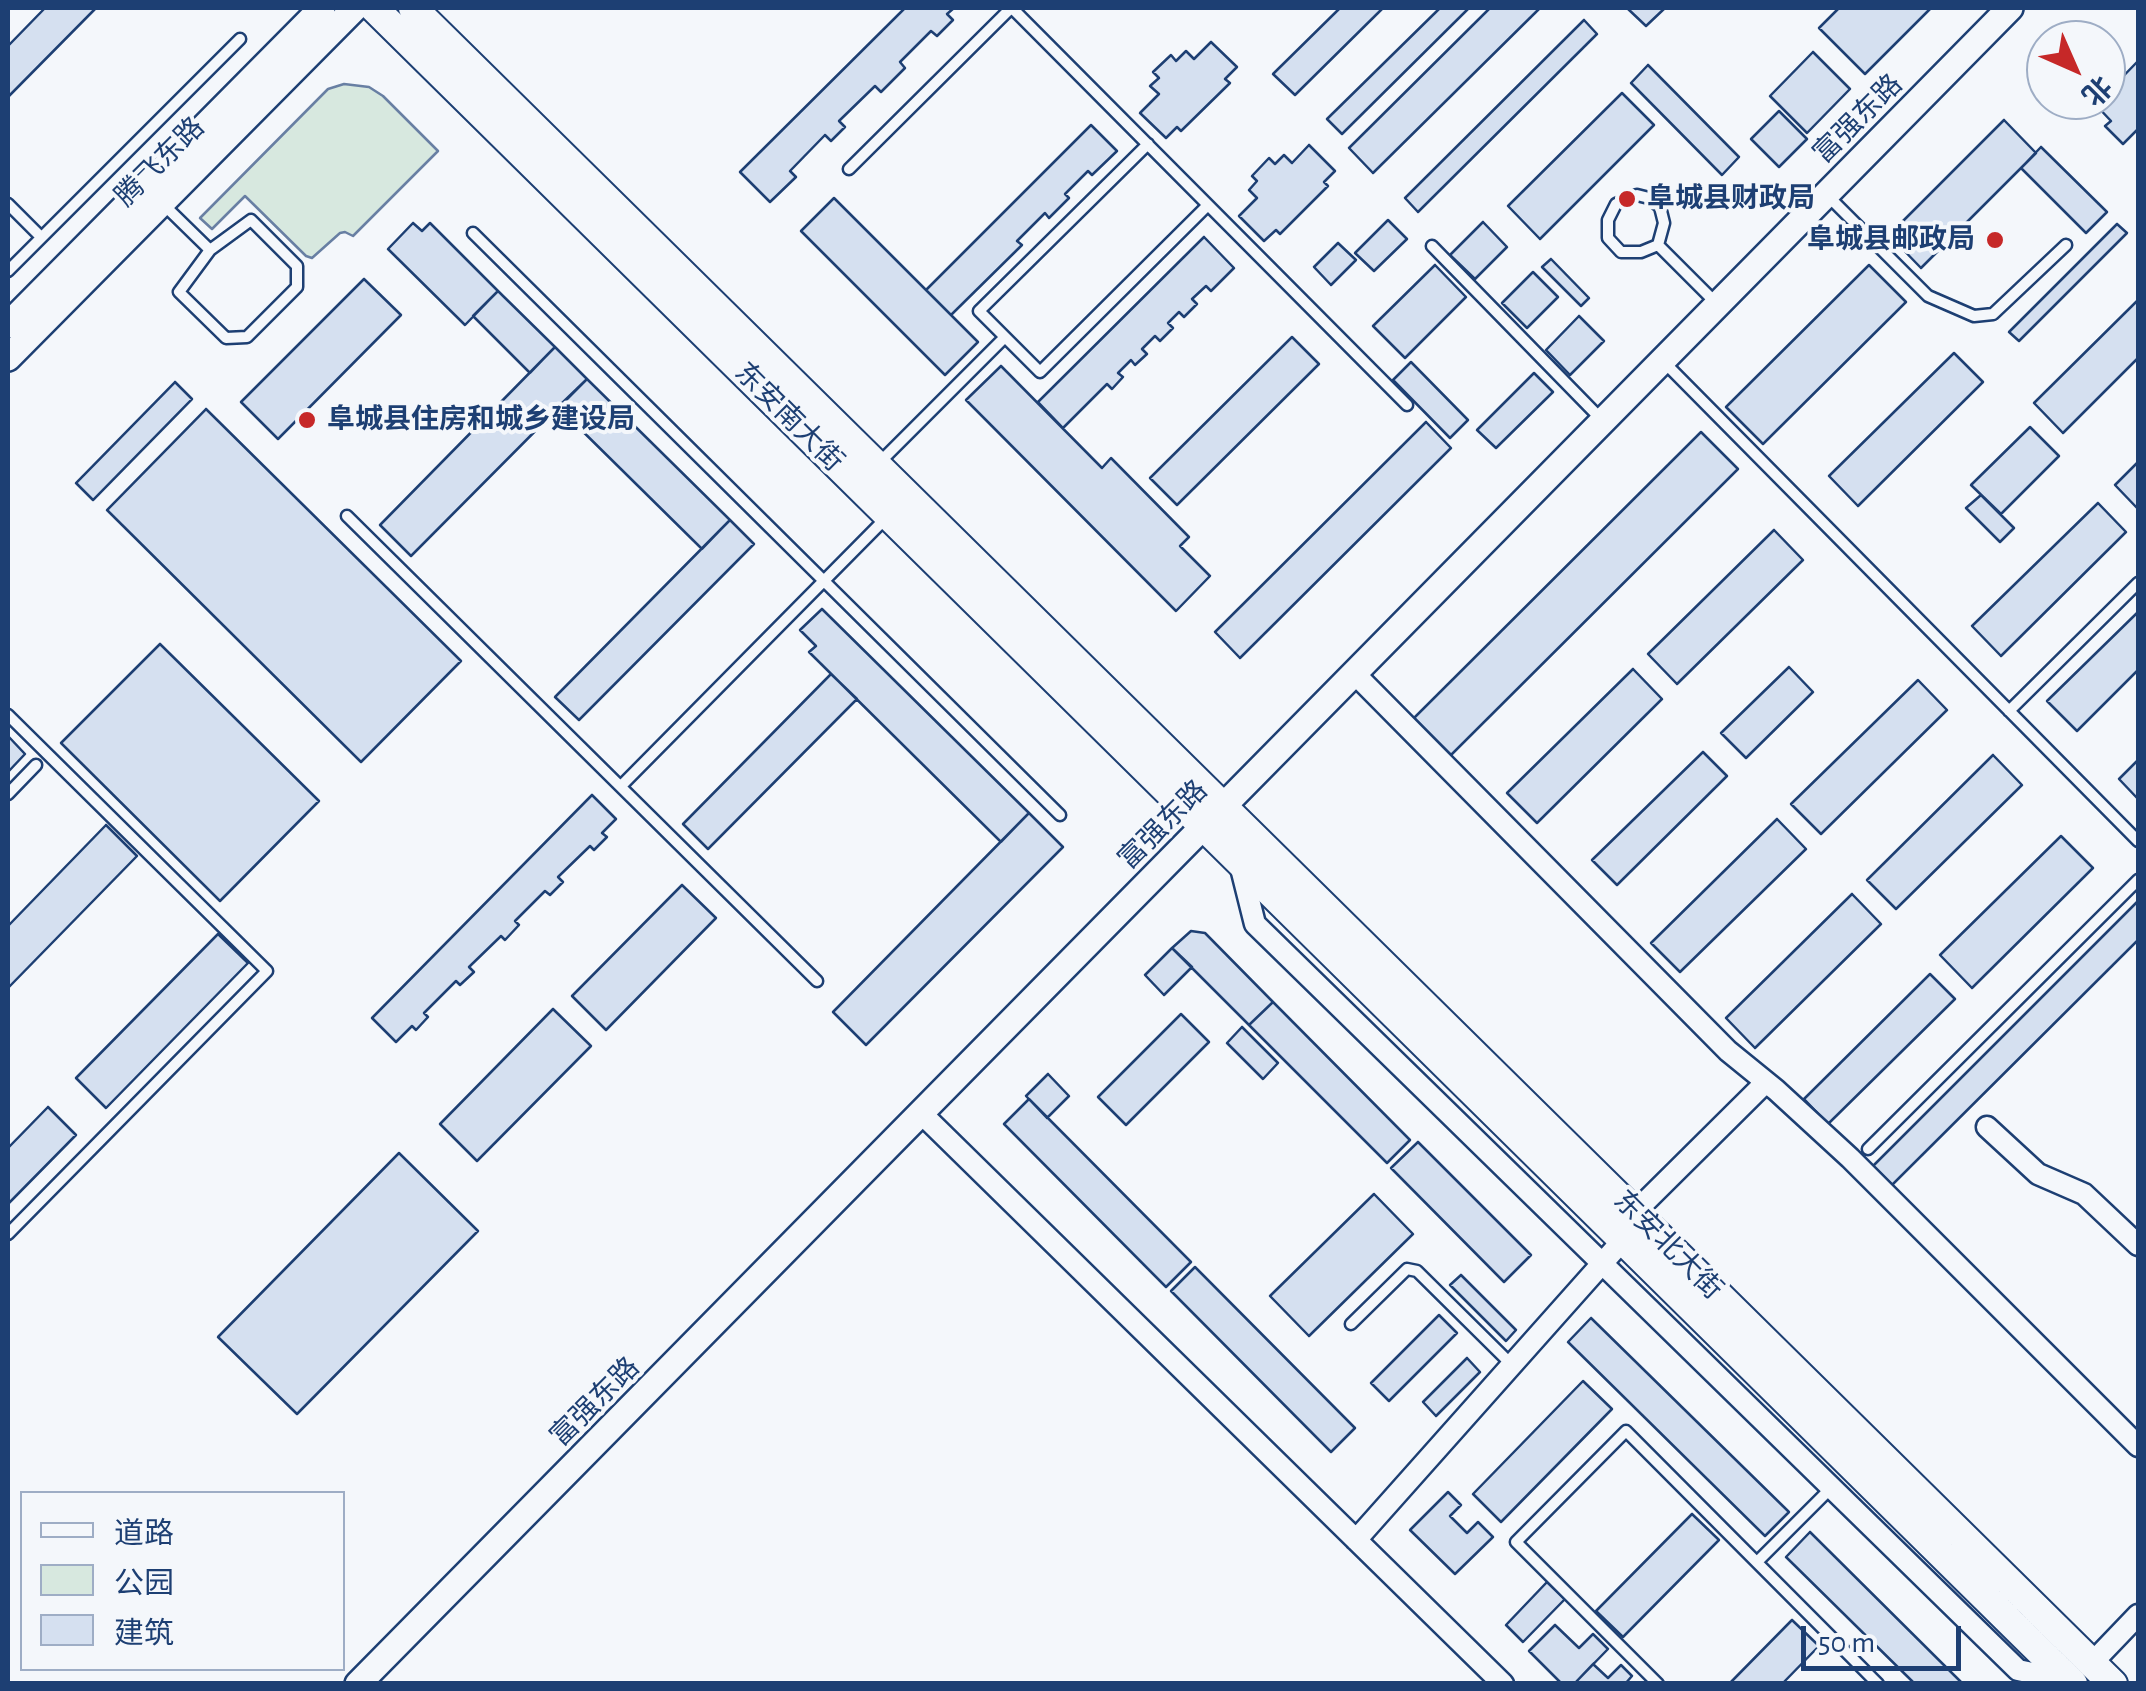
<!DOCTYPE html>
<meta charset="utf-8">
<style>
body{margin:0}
#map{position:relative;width:2146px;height:1691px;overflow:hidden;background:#f4f7fb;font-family:"Alegreya Sans","Noto Sans SC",sans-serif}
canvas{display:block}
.frame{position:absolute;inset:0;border:10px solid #1d3f73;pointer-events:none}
.legend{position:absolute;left:20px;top:1491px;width:325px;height:180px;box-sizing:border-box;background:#f4f7fb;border:2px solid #9eadc5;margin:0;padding:12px 18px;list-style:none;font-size:30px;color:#1d3f73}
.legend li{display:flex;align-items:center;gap:20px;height:50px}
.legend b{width:50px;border:2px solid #9eadc5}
.north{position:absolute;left:2026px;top:20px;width:100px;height:100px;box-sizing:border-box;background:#f4f7fb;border:2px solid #9eadc5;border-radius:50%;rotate:135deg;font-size:28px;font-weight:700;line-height:40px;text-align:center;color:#1d3f73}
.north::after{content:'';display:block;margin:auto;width:35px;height:45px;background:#c62828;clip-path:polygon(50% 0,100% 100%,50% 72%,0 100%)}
.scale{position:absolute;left:1801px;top:1626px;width:160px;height:45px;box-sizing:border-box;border:5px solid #1d3f73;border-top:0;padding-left:12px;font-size:30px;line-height:35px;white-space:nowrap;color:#1d3f73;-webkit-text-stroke:8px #f4f7fb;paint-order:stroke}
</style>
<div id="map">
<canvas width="2146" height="1691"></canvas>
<div class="frame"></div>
<ul class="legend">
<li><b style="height:12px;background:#f4f7fb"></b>道路</li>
<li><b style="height:28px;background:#d7e8df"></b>公园</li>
<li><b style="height:28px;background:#d5e0f0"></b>建筑</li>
</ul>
<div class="north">北</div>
<div class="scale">50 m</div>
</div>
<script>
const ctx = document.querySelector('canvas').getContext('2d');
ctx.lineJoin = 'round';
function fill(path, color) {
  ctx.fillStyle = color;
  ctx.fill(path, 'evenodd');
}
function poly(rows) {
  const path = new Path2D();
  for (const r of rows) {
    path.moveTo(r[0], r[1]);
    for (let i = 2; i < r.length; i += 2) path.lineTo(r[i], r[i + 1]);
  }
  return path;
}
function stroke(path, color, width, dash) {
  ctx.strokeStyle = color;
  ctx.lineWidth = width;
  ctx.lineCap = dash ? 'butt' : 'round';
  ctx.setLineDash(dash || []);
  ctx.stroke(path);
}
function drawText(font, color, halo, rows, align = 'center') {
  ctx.font = font + ' "Alegreya Sans","Noto Sans SC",sans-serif';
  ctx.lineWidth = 8;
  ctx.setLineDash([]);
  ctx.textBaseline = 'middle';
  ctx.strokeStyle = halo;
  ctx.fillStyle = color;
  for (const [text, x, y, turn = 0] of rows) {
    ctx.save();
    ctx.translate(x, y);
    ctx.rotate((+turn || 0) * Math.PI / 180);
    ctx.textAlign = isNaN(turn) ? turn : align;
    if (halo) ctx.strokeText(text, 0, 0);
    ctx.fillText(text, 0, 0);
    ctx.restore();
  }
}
const green = poly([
 [344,84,369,87,383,96,438,151,353,236,345,232,340,233,312,258,306,256,245,196,212,229,200,218,328,89,344,84]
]);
fill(green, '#d7e8df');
stroke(green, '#687fa3', 2.5);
const building = poly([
 [45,8,96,8,8,97,8,46,45,8],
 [905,8,954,8,947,14,953,20,937,36,931,31,900,62,905,68,881,92,875,86,839,121,845,127,831,141,825,135,790,171,796,177,770,202,740,172,905,8],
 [1340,8,1383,8,1295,95,1273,74,1340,8],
 [1440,8,1469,8,1342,134,1327,119,1440,8],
 [1490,8,1540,8,1373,173,1349,148,1490,8],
 [1627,8,1665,8,1646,26,1627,8],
 [1839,8,1931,8,1865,74,1819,28,1839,8],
 [1584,20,1597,34,1418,212,1405,198,1584,20],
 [1211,42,1237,67,1225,79,1230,83,1181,131,1177,127,1166,138,1140,113,1159,94,1150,86,1159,78,1153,72,1171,55,1176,61,1186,51,1194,59,1211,42],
 [1813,52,1850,89,1807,133,1770,96,1813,52],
 [2138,61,2138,129,2123,144,2105,126,2111,121,2095,104,2100,100,2106,100,2106,94,2138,61],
 [1648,65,1739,157,1722,175,1631,83,1648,65],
 [1622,93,1654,125,1540,239,1508,206,1622,93],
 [1779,111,1807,139,1779,167,1751,139,1779,111],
 [2004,120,2036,153,1921,268,1889,235,2004,120],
 [1091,125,1117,151,1092,175,1088,171,1065,194,1069,198,1049,218,1045,213,1017,241,1022,245,951,315,926,290,1091,125],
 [1309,145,1335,171,1324,182,1328,186,1280,234,1276,230,1264,241,1239,216,1257,198,1249,190,1257,181,1252,176,1269,158,1275,164,1284,155,1292,163,1309,145],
 [2041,147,2107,212,2086,233,2021,168,2041,147],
 [834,198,978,342,945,375,801,231,834,198],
 [1388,220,1407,239,1374,271,1355,253,1388,220],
 [1483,222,1507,247,1475,279,1450,255,1483,222],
 [413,223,422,231,430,223,498,291,465,325,388,249,413,223],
 [2117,224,2127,233,2019,341,2009,332,2117,224],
 [1204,237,1234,268,1211,291,1206,286,1192,299,1197,304,1184,317,1179,312,1168,323,1173,328,1160,341,1155,336,1142,349,1147,354,1135,365,1131,360,1118,373,1123,377,1112,389,1107,384,1063,428,1038,402,1204,237],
 [1338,243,1356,260,1331,285,1314,267,1338,243],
 [1551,259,1589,298,1581,306,1542,267,1551,259],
 [1435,265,1466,297,1405,358,1373,326,1435,265],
 [1869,265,1906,302,1763,444,1726,407,1869,265],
 [1533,272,1558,297,1527,328,1502,303,1533,272],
 [364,279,401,315,278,439,241,402,364,279],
 [498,291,555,347,530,373,473,316,498,291],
 [2138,300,2138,358,2063,433,2034,403,2138,300],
 [1579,316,1604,341,1570,375,1546,350,1579,316],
 [1292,337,1319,364,1177,505,1150,478,1292,337],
 [555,347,587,379,411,556,380,525,555,347],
 [1954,353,1983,382,1858,506,1829,476,1954,353],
 [1411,362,1468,420,1450,438,1393,380,1411,362],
 [1001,366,1102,468,1111,458,1189,537,1180,546,1210,576,1176,611,966,400,1001,366],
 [1534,373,1553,392,1496,448,1477,430,1534,373],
 [587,379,730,520,702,549,558,407,587,379],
 [175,382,192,399,93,500,76,483,175,382],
 [206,409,461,661,361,762,107,510,206,409],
 [1426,422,1451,448,1240,658,1215,632,1426,422],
 [2030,427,2059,456,2001,514,1971,485,2030,427],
 [1701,432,1738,469,1451,755,1414,718,1701,432],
 [2138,462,2138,509,2115,485,2138,462],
 [1981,495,2014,528,2000,542,1966,508,1981,495],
 [2098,503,2126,532,2001,656,1972,626,2098,503],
 [730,520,754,544,579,720,555,697,730,520],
 [1774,530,1803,560,1677,684,1648,654,1774,530],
 [822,609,1029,813,1001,842,809,652,816,646,800,630,822,609],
 [2138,612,2138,670,2077,731,2047,701,2138,612],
 [160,644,319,801,220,901,61,743,160,644],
 [1789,667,1813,692,1746,758,1721,733,1789,667],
 [1633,669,1662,699,1537,823,1507,793,1633,669],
 [831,674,857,699,708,849,683,824,831,674],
 [1918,680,1947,710,1821,834,1791,804,1918,680],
 [8,736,25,754,8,772,8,736],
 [1703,752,1727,776,1617,885,1592,860,1703,752],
 [1993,755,2022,785,1896,909,1867,880,1993,755],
 [2138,760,2138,799,2119,779,2138,760],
 [592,795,616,819,602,833,607,837,594,850,590,846,558,877,563,882,550,895,545,891,515,921,519,925,505,940,501,936,469,967,474,972,460,985,456,981,424,1013,428,1017,416,1030,412,1026,396,1042,372,1018,592,795],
 [1029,813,1063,847,866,1045,833,1012,1029,813],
 [1777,819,1806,849,1680,972,1651,943,1777,819],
 [106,825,137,856,8,988,8,926,106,825],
 [2061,836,2093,868,1972,988,1940,955,2061,836],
 [682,885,716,918,606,1030,572,996,682,885],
 [1852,894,1881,924,1755,1048,1726,1018,1852,894],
 [2138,901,2138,940,1892,1185,1873,1166,2138,901],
 [1191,931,1205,933,1273,1002,1249,1025,1172,948,1191,931],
 [218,934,248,963,106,1108,76,1078,218,934],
 [1172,948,1192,967,1164,995,1145,975,1172,948],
 [1930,974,1955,999,1828,1124,1804,1099,1930,974],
 [1273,1002,1410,1140,1387,1163,1249,1025,1273,1002],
 [553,1009,591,1046,477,1161,440,1124,553,1009],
 [1181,1014,1209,1042,1126,1125,1098,1097,1181,1014],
 [1242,1027,1278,1063,1263,1079,1227,1043,1242,1027],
 [1048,1074,1069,1096,1047,1118,1026,1096,1048,1074],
 [1029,1099,1191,1262,1166,1287,1004,1124,1029,1099],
 [48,1107,76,1135,8,1204,8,1148,48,1107],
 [1418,1142,1531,1255,1504,1282,1391,1168,1418,1142],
 [399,1153,478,1231,297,1414,218,1337,399,1153],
 [1374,1194,1413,1234,1309,1336,1270,1296,1374,1194],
 [1195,1267,1355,1428,1331,1452,1171,1291,1195,1267],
 [1461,1275,1516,1330,1506,1341,1450,1285,1461,1275],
 [1439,1315,1457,1333,1389,1401,1371,1383,1439,1315],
 [1591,1318,1789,1512,1765,1536,1568,1342,1591,1318],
 [1467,1358,1480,1372,1436,1416,1423,1402,1467,1358],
 [1583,1381,1612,1409,1501,1522,1473,1494,1583,1381],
 [1448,1492,1461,1505,1450,1516,1467,1533,1478,1522,1493,1537,1455,1574,1410,1530,1448,1492],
 [1692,1514,1719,1540,1623,1637,1596,1611,1692,1514],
 [1810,1532,1963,1684,1915,1684,1786,1557,1810,1532],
 [1547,1582,1565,1599,1523,1642,1506,1625,1547,1582],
 [1792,1620,1819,1646,1782,1684,1729,1684,1792,1620],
 [1555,1625,1579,1648,1593,1634,1608,1649,1574,1684,1562,1684,1529,1651,1555,1625],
 [1593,1664,1608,1678,1621,1665,1632,1676,1625,1684,1574,1684,1593,1664]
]);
fill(building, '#d5e0f0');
stroke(building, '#1d3f73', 2.5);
const service = poly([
 [1012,8,1407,405],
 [1148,144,979,311,1040,372,1208,205],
 [849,169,1011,8],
 [1826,194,1928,296,1974,316,1993,314,2066,245],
 [8,204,41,237],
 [164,205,210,250],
 [251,220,297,266,297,287,247,337,226,338,179,292,210,250,251,220],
 [473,233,1060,815],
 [1658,245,1641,252,1621,252,1608,238,1608,220,1616,204,1637,195,1649,198,1660,207,1664,223,1658,245,1716,303],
 [1432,246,1602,420],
 [8,271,240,39],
 [1664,362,2138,841],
 [879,463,1005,337],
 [347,516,817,981],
 [2009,711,2138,583],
 [8,715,267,971,8,1234],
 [621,786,888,516],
 [8,794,36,765],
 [1868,1149,2138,880],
 [1351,1324,1407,1269,1417,1271,1512,1365],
 [1757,1562,1831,1488],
 [1658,1684,1516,1542,1626,1431,1878,1684]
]);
const minor = poly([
 [1354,673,1728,1051,1776,1090,1850,1158,2138,1446],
 [1240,864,1255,924,2018,1670,2069,1681],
 [921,1113,1503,1684],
 [1987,1127,2038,1174,2084,1194,2138,1245],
 [1635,1212,1766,1082],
 [1356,1540,1623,1240],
 [2092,1663,2138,1615]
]);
const tertiary = poly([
 [8,325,322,8],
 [8,358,355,8],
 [358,1684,2010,8]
]);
const secondary = poly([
 [374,8,2073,1684],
 [413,8,2113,1684]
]);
stroke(service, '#1d3f73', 15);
stroke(minor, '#1d3f73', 25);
stroke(tertiary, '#1d3f73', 30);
stroke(secondary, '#1d3f73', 32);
stroke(service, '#f4f7fb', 10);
stroke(minor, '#f4f7fb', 20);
stroke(tertiary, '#f4f7fb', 25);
stroke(secondary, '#f4f7fb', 28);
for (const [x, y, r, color] of [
 [1627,199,10,"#c62828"],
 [1995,240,10,"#c62828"],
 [307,420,10,"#c62828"]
]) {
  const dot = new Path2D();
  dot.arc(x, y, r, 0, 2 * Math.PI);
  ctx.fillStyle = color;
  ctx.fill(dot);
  stroke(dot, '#f4f7fb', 4);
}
drawText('28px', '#1d3f73', '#f4f7fb', [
 ["富强东路",1858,119,-45],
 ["腾飞东路",160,162,-45],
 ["东安南大街",789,417,45],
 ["富强东路",1163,825,-45],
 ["东安北大街",1668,1245,45],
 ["富强东路",595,1402,-45]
]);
drawText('bold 28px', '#1d3f73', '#f4f7fb', [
 ["阜城县财政局",1647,199],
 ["阜城县邮政局",1975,240,"right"],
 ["阜城县住房和城乡建设局",327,420]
], 'left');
</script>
